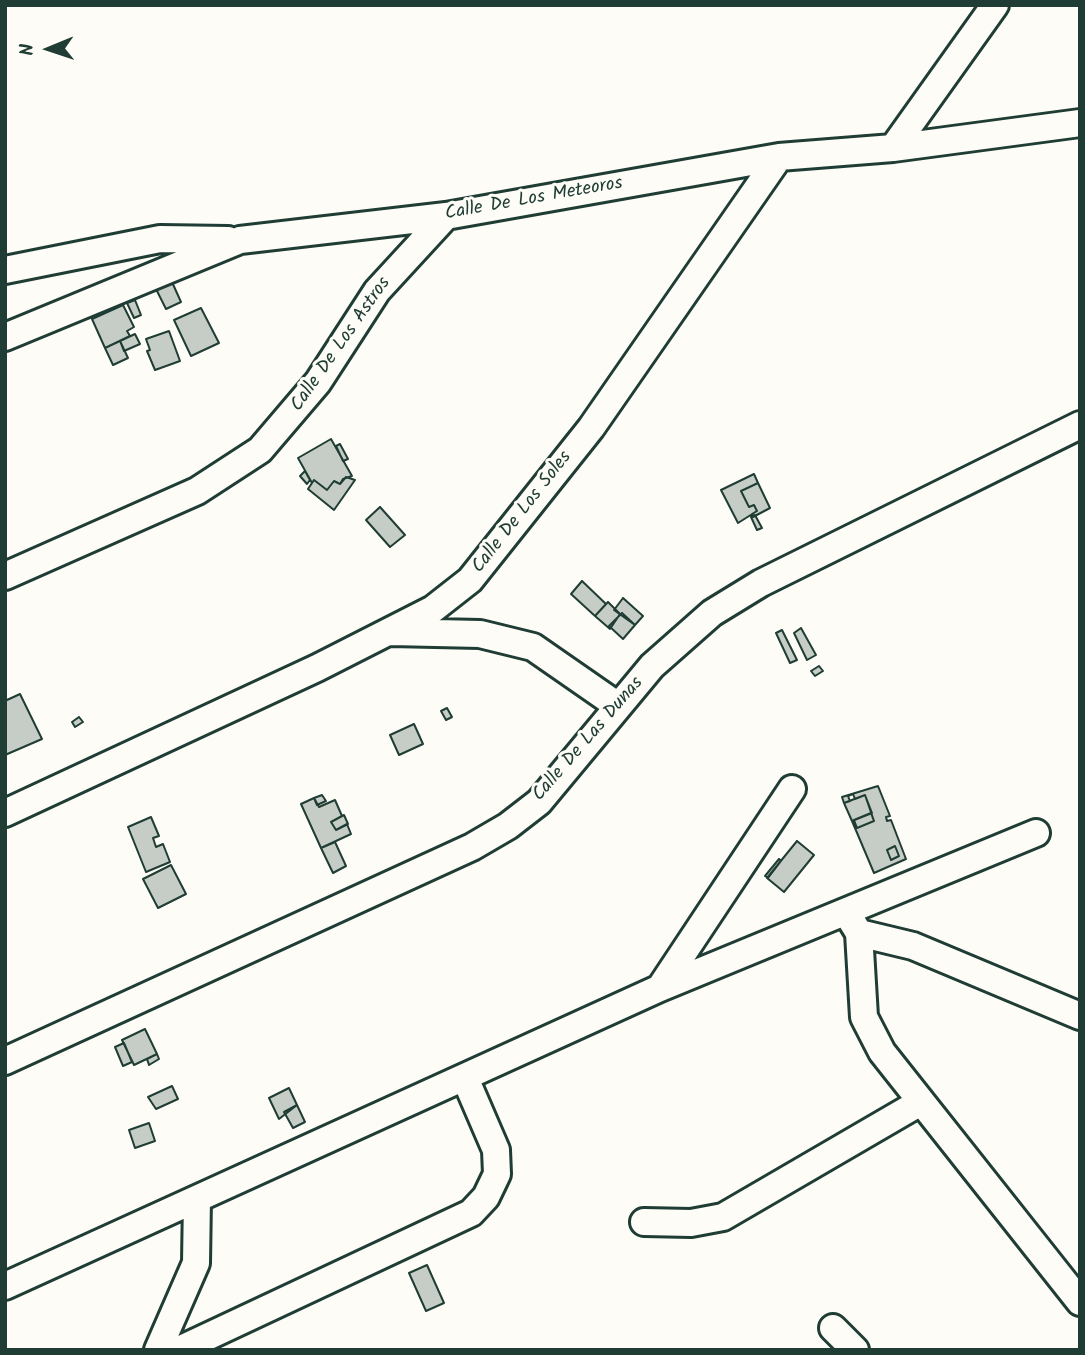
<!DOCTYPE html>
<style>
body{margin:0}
#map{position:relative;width:1085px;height:1355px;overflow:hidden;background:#fdfcf7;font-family:Kalam,sans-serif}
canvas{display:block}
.frame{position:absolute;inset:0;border:7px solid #1f3d34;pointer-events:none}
.north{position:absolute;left:14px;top:14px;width:70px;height:70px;-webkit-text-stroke:5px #fdfcf7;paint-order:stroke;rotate:268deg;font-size:19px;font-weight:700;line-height:28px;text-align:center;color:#1f3d34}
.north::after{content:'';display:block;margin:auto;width:24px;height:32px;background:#1f3d34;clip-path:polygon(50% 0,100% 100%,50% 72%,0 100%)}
</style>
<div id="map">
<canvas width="1085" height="1355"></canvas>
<div class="frame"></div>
<div class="north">N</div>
</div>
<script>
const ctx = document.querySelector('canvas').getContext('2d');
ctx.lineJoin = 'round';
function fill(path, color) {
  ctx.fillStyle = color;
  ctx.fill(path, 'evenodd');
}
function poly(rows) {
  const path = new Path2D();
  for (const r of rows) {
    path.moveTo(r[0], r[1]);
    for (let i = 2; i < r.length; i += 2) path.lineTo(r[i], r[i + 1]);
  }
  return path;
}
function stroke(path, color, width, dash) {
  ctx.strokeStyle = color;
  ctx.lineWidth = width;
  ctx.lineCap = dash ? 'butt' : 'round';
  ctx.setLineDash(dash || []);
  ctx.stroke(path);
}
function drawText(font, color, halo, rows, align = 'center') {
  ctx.font = font + ' Kalam,sans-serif';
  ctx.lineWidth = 6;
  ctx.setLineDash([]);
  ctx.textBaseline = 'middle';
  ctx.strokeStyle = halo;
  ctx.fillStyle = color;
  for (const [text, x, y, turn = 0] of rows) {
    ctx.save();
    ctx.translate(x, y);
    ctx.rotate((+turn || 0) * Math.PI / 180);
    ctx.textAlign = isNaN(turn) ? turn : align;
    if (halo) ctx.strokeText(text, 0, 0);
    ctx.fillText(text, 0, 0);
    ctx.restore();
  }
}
const building = poly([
 [172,282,181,302,166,309,156,289,172,282],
 [135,300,141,315,134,318,127,303,135,300],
 [123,305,134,327,127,331,130,336,105,348,92,319,123,305],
 [201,308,219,343,191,356,174,320,201,308],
 [169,331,180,361,155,370,147,351,150,350,146,339,169,331],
 [135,334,140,344,124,351,120,341,135,334],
 [120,341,128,358,113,365,105,348,120,341],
 [331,439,352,476,343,479,340,484,334,481,327,490,314,480,312,483,298,458,331,439],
 [340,444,348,459,343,461,336,446,340,444],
 [305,471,310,480,307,484,300,476,305,471],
 [754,474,758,483,741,491,749,507,754,505,757,511,738,523,721,490,754,474],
 [346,477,355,480,334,510,308,489,314,480,327,490,334,481,340,484,346,477],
 [758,483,770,508,753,517,752,514,757,511,754,505,749,507,741,491,758,483],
 [380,507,405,535,390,547,366,520,380,507],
 [755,515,762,528,757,530,751,517,755,515],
 [582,581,606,604,595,616,571,594,582,581],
 [623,598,643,616,635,625,614,610,623,598],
 [608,602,620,614,610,629,595,616,608,602],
 [622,613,635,625,623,639,609,626,622,613],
 [801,628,816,655,807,660,794,633,801,628],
 [782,630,797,660,790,663,776,633,782,630],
 [819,666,823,671,815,676,811,671,819,666],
 [20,694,42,739,5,755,5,697,7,700,20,694],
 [447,708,452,717,446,720,441,711,447,708],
 [79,717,83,722,75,727,72,722,79,717],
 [414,724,423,744,399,755,390,735,414,724],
 [878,786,890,816,886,817,887,821,891,820,906,859,874,873,852,821,857,828,874,821,865,795,855,799,853,794,848,796,850,801,844,803,842,797,878,786],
 [895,846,899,856,891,860,887,850,895,846],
 [322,795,326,801,317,805,314,798,322,795],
 [865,795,872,813,852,821,844,803,865,795],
 [314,798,319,807,335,800,342,816,331,822,336,830,347,824,351,834,321,848,301,804,314,798],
 [871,813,874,821,857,828,854,820,871,813],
 [344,815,348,824,336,830,331,822,344,815],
 [151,817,159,836,153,838,156,847,163,844,170,862,146,872,128,827,151,817],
 [797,841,814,855,784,892,767,878,797,841],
 [335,842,346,866,333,873,321,848,335,842],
 [895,846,899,856,891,860,887,850,895,846],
 [779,859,781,861,768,878,765,876,779,859],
 [171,865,186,894,158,908,143,879,171,865],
 [145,1029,157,1054,134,1065,122,1040,145,1029],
 [124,1043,132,1062,123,1066,115,1047,124,1043],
 [157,1054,159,1059,149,1065,147,1059,157,1054],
 [172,1086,178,1099,156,1109,148,1097,172,1086],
 [289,1088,297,1105,279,1119,269,1098,289,1088],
 [297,1105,305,1122,293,1128,284,1112,297,1105],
 [149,1123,155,1141,135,1148,129,1130,149,1123],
 [427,1265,444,1303,426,1311,409,1273,427,1265]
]);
fill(building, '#c6cdc7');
stroke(building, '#1f3d34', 2);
const minor = poly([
 [893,148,995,5],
 [5,270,160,239,228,240],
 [5,337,240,240,446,216,779,157,893,148,1080,123],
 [5,576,197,491,260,450,318,382,377,291,446,216],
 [391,632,480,634,533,647,618,706],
 [5,813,317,668,433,609,470,580,591,428,779,157],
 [851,920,859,933,913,946,1080,1016],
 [859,933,864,1017,882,1052,1080,1302],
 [660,988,792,789],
 [5,1061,472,847,508,826,539,802,652,666,712,613,761,583,1080,425],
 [644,1222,691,1223,723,1217,919,1103],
 [5,1286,660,988,1036,833],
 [833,1328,855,1350],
 [158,1350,196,1263,197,1199],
 [179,1350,471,1213,486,1197,497,1174,496,1150,465,1078]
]);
stroke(minor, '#1f3d34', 32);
stroke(minor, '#fdfcf7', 26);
drawText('19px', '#1f3d34', '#fdfcf7', [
 ["Calle De Los Meteoros",534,200,-10],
 ["Calle De Los Astros",342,345,-55],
 ["Calle De Los Soles",523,513,-52],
 ["Calle De Las Dunas",589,740,-49]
]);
</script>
